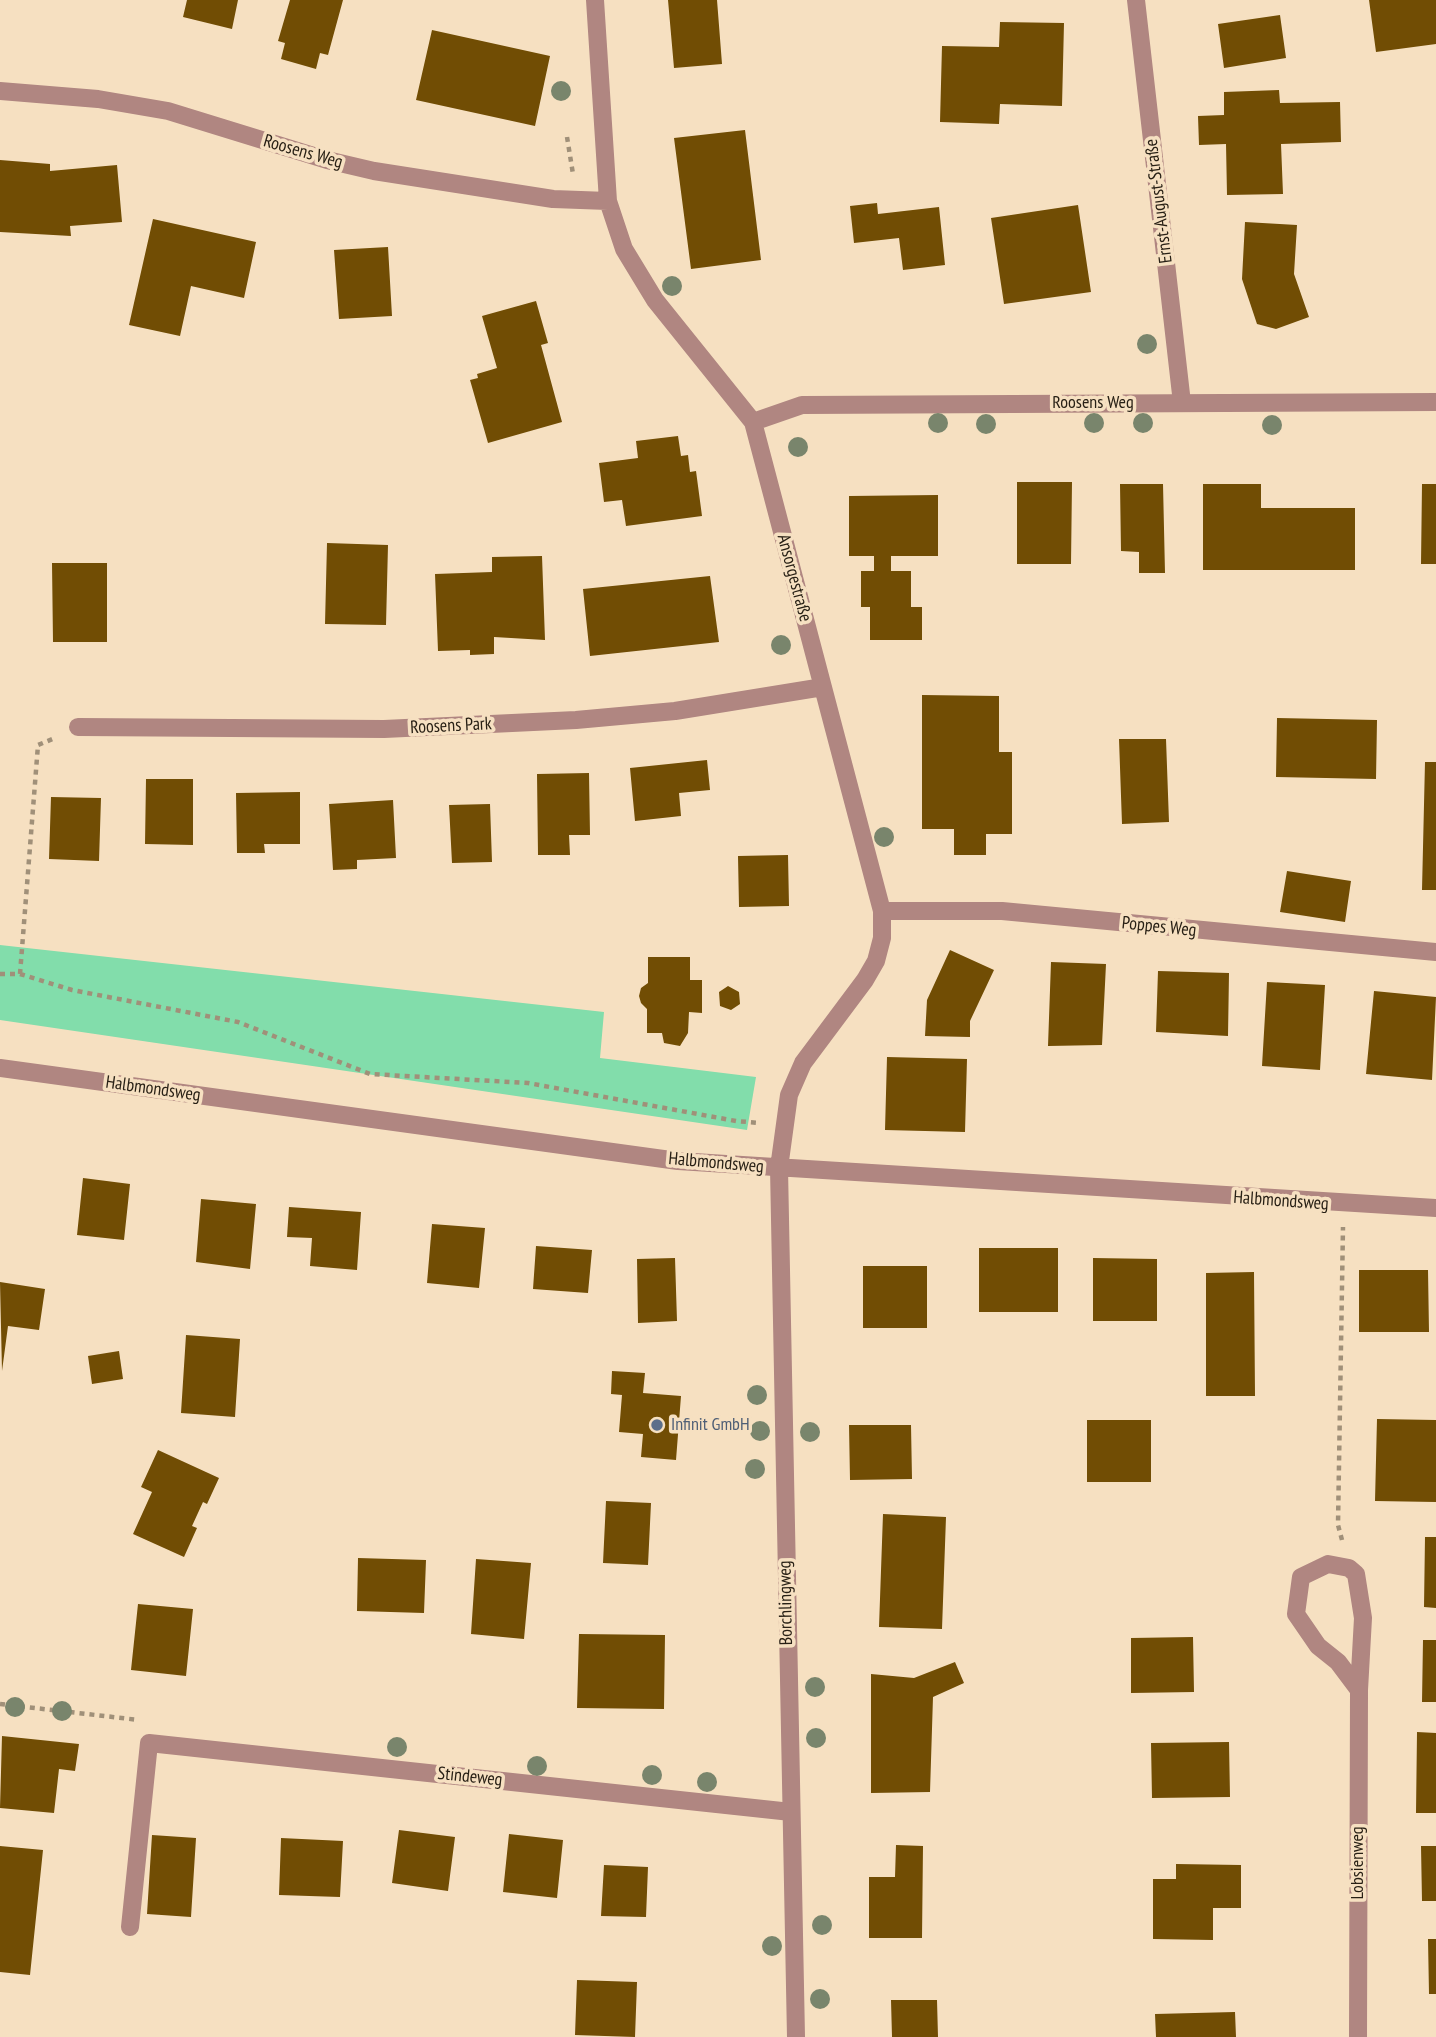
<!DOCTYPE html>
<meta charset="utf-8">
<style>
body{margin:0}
canvas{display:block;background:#f6e0c1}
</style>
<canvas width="1436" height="2037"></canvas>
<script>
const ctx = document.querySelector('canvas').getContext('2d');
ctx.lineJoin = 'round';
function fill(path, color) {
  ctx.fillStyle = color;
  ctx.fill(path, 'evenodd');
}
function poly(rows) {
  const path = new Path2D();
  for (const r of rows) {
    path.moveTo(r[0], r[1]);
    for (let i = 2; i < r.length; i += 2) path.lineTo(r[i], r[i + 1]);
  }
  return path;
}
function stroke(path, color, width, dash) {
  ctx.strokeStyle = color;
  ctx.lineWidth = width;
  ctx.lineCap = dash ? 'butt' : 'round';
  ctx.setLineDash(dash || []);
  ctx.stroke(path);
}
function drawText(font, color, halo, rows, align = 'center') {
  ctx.font = font + ' "PT Sans Narrow",sans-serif';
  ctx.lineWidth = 7;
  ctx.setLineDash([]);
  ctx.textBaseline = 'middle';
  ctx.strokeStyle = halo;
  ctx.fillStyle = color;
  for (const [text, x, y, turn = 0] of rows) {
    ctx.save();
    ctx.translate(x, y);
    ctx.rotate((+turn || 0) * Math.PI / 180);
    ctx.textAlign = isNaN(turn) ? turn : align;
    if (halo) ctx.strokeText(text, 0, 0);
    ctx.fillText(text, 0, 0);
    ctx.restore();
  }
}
fill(poly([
 [0,945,604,1012,600,1058,756,1077,747,1130,0,1020]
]), '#82ddab');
fill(poly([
 [187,0,238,0,232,29,183,17],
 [290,0,343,0,328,55,320,53,316,69,281,59,285,43,278,41],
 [668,0,717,0,722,64,674,68],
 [1369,0,1436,0,1436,44,1376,52],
 [1280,15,1286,58,1224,68,1218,24],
 [1000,22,1064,23,1062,106,1000,104,999,124,940,122,942,46,999,47],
 [432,30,550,56,535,126,416,100],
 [1279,90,1280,103,1340,102,1341,142,1281,144,1283,194,1227,195,1226,144,1199,145,1198,116,1224,115,1224,92],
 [745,130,761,260,691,269,674,138],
 [0,160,50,164,50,171,117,165,122,222,70,226,71,236,0,232],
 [877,203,878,214,939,207,945,265,903,270,899,238,854,243,850,206],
 [1078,205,1091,292,1004,304,991,218],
 [153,219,256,242,244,298,191,286,180,336,129,325],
 [1245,222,1297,225,1294,274,1309,317,1276,329,1257,324,1242,279],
 [388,247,392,316,339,319,334,250],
 [536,301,548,343,541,345,562,422,488,443,470,380,478,378,477,374,497,368,482,316],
 [678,436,681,456,688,455,690,472,696,471,702,516,626,526,622,500,604,502,599,463,638,458,636,441],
 [1017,482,1072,482,1071,564,1017,564],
 [1120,484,1163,484,1165,573,1139,573,1139,552,1121,551],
 [1203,484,1261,484,1261,508,1355,508,1355,570,1203,570],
 [1422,484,1436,484,1436,564,1421,564],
 [938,495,938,556,891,556,891,571,911,571,911,607,922,607,922,640,870,640,870,607,861,607,861,571,874,571,874,556,849,556,849,496],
 [327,543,388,545,386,625,325,624],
 [542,556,545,640,494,637,494,654,470,655,470,650,438,651,435,574,492,572,492,557],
 [52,563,107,563,107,642,53,642],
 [710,576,719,642,590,656,583,589],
 [922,695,999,696,999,752,1012,752,1012,834,986,834,986,855,954,855,954,829,922,829],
 [1277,718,1377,720,1376,779,1276,777],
 [1119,739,1166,739,1169,822,1122,824],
 [707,760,710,790,679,793,681,816,635,821,630,768],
 [1425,762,1436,762,1436,890,1422,890],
 [589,773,590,835,569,835,570,855,538,855,537,774],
 [146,779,193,779,193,845,145,844],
 [300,792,300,844,264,844,265,853,237,853,236,793],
 [51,797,101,798,99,861,49,859],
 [393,800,396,858,357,860,357,869,333,870,329,804],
 [490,804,492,862,452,863,449,805],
 [788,855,789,906,739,907,738,856],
 [1287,871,1351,881,1345,922,1280,912],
 [950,950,994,970,970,1021,970,1037,925,1036,927,1000],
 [648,957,690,957,690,980,702,980,702,1013,689,1012,688,1033,680,1046,664,1043,662,1033,647,1033,647,1009,641,1003,639,996,641,988,648,983],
 [1051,962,1106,964,1102,1045,1048,1046],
 [1158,971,1229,973,1228,1036,1156,1032],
 [1267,982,1325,985,1320,1070,1262,1066],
 [728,986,739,992,740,1004,731,1010,720,1006,719,992],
 [1374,991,1436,997,1432,1080,1366,1074],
 [887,1057,967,1059,965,1132,885,1130],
 [83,1178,130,1184,124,1240,77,1235],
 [201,1199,256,1204,250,1269,196,1262],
 [289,1207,361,1212,357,1270,310,1266,312,1238,287,1237],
 [432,1224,485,1228,479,1288,427,1283],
 [536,1246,592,1250,588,1293,533,1289],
 [979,1248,1058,1248,1058,1312,979,1312],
 [675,1258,677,1321,638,1323,637,1259],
 [1093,1258,1157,1259,1157,1321,1093,1321],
 [863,1266,927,1266,927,1328,863,1328],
 [1359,1270,1428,1270,1429,1332,1359,1332],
 [1254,1272,1255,1396,1206,1396,1206,1273],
 [0,1282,45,1289,39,1330,8,1326,2,1371],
 [186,1335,240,1339,235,1417,181,1413],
 [119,1351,123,1379,92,1384,88,1356],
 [612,1371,645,1373,643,1393,681,1396,676,1460,641,1457,643,1434,619,1432,622,1395,611,1394],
 [1377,1419,1436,1420,1436,1502,1375,1501],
 [1087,1420,1151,1420,1151,1482,1087,1482],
 [849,1425,911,1425,912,1479,850,1480],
 [158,1450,219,1478,207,1504,203,1502,192,1526,197,1528,184,1557,133,1534,152,1492,141,1487],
 [606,1501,651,1503,648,1565,603,1563],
 [883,1514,946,1517,942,1629,879,1627],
 [1425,1537,1436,1537,1436,1608,1424,1607],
 [358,1558,426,1560,424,1613,357,1611],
 [476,1559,531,1563,524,1639,471,1634],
 [138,1604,193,1609,186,1676,131,1670],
 [579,1634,665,1635,664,1709,577,1708],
 [1193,1637,1194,1692,1131,1693,1131,1638],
 [1423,1640,1436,1640,1436,1702,1422,1702],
 [955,1662,964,1683,933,1697,930,1792,871,1793,871,1674,914,1678],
 [1417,1732,1436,1733,1436,1813,1416,1813],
 [2,1736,79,1744,75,1771,59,1769,54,1813,0,1808],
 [1229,1742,1230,1797,1152,1798,1151,1743],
 [399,1830,455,1837,448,1891,392,1883],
 [509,1834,563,1840,557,1898,503,1892],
 [152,1835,196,1838,191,1917,147,1914],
 [281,1838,343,1841,340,1897,279,1895],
 [896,1845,923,1846,922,1938,869,1938,869,1877,895,1877],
 [0,1846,43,1850,30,1975,0,1972],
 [1421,1846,1436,1846,1436,1901,1422,1901],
 [1176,1864,1241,1865,1241,1908,1213,1908,1213,1940,1153,1939,1153,1879,1176,1879],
 [604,1865,648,1867,646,1917,601,1916],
 [1428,1939,1436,1939,1436,1994,1429,1994],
 [577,1980,637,1982,635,2037,575,2035],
 [891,2000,937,2000,938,2037,892,2037],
 [1235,2012,1236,2037,1156,2037,1155,2014]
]), '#714d04');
stroke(poly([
 [567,137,573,174],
 [0,974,20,974,72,990,238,1022,370,1074,528,1083,736,1121,760,1123],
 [20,974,38,745,55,738],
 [1342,1540,1338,1525,1343,1227],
 [0,1704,139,1720]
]), '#a09079', 4.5, [5, 5]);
stroke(poly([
 [595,0,608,201,624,249,655,300,753,422,882,911,882,938,876,961,865,980,803,1063,789,1095,779,1168,796,2037],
 [1136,0,1182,403],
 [0,91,98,99,168,111,327,160,374,171,553,199,608,201],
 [753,422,802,405,1436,402],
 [78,727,384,729,576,720,675,711,823,687],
 [882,911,1002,911,1436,952],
 [0,1068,678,1161,1436,1208],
 [130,1927,149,1743,791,1812],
 [1358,2037,1359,1690,1363,1618,1356,1574,1349,1568,1328,1564,1301,1577,1296,1614,1318,1646,1338,1662,1359,1690]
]), '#b08681', 18);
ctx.fillStyle = '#79856c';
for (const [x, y] of [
 [561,91],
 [672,286],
 [1147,344],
 [938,423],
 [1094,423],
 [1143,423],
 [986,424],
 [1272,425],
 [798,447],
 [781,645],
 [884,837],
 [757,1395],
 [760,1431],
 [810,1432],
 [755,1469],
 [815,1687],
 [15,1707],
 [62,1711],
 [816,1738],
 [397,1747],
 [537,1766],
 [652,1775],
 [707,1782],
 [822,1925],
 [772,1946],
 [820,1999]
]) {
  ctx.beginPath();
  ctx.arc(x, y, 10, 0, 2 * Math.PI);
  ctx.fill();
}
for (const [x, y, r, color] of [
 [657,1425,7,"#5c6f8a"]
]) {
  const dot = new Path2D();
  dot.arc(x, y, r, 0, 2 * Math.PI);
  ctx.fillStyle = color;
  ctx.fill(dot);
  stroke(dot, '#f6e0c1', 2.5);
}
drawText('18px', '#282015', '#f6e0c1', [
 ["Roosens Weg",303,152,16],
 ["Ernst-August-Straße",1159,201,-97],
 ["Roosens Weg",1093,403],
 ["Ansorgestraße",794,578,75],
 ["Roosens Park",451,726,-3],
 ["Poppes Weg",1159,927,6],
 ["Halbmondsweg",153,1089,8],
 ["Halbmondsweg",716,1163,5],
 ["Halbmondsweg",1281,1201,4],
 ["Borchlingweg",786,1603,-91],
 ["Stindeweg",470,1777,6],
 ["Lobsienweg",1358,1863,-90]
]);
drawText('18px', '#4e5e75', '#f6e0c1', [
 ["Infinit GmbH",671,1425]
], 'left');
</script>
